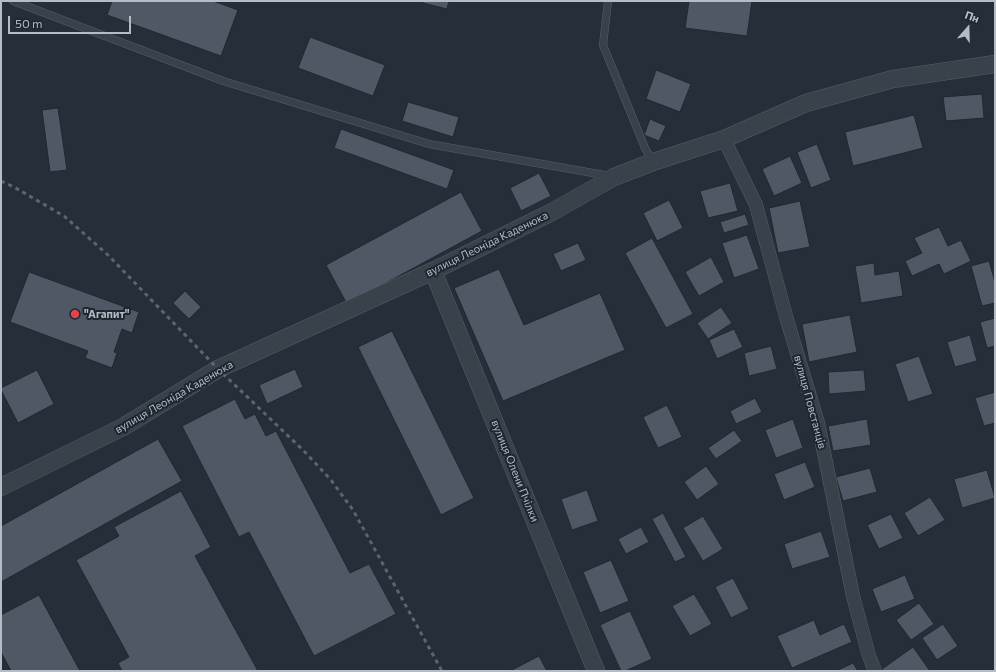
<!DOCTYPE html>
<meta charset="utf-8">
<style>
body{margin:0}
#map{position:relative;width:996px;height:672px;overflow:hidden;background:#252f3a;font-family:Commissioner,sans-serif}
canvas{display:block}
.frame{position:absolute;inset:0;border:2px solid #b5bcc6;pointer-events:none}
.north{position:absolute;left:948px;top:8px;width:40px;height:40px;-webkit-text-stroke:3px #1e2630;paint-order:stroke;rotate:20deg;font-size:11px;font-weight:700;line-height:16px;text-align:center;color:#b5bcc6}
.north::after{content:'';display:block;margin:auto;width:14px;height:18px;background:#b5bcc6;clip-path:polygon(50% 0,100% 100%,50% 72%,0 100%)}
.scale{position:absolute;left:8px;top:16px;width:123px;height:18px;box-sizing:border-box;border:2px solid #b5bcc6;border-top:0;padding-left:5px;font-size:12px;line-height:14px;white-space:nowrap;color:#b5bcc6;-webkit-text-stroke:3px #1e2630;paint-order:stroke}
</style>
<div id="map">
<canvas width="996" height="672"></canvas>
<div class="frame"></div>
<div class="north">Пн</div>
<div class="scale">50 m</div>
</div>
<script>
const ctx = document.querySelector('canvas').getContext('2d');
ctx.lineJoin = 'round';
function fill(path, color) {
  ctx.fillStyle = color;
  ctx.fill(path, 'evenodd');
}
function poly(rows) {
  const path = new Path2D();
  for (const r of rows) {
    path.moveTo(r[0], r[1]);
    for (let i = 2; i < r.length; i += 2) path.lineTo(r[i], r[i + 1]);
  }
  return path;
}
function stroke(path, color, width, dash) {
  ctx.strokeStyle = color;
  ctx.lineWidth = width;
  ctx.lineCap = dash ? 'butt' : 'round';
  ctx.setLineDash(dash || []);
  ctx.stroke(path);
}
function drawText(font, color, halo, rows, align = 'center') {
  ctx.font = font + ' Commissioner,sans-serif';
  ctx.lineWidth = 4;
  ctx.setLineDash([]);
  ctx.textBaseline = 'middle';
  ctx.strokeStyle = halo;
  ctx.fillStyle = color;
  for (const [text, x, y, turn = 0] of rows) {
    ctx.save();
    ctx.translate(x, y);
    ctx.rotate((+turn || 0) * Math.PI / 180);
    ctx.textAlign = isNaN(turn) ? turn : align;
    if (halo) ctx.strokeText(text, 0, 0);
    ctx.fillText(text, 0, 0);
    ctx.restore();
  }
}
const building = poly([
 [112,1,213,1,238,10,221,56,107,15,112,1],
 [423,1,449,1,447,9,423,3,423,1],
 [689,1,752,1,747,36,685,28,689,1],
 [310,37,385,65,373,96,298,68,310,37],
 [656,70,691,84,680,112,646,99,656,70],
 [982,94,984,118,946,121,943,97,982,94],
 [408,102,459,117,453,137,402,121,408,102],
 [58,108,67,170,50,172,42,110,58,108],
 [914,115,923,148,853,166,845,132,914,115],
 [650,119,666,126,659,141,644,135,650,119],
 [341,129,454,170,447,189,334,148,341,129],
 [817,144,831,180,811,188,797,152,817,144],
 [790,156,802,183,774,196,762,169,790,156],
 [539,173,551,196,521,211,510,188,539,173],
 [730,183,738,211,708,218,700,191,730,183],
 [461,192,482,231,347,304,326,265,461,192],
 [669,200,683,228,657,241,643,213,669,200],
 [800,201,810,247,778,253,769,208,800,201],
 [745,214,749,225,724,233,720,222,745,214],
 [939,227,948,246,961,240,971,261,944,274,939,264,912,276,905,261,922,253,914,238,939,227],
 [747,235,759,269,734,278,722,243,747,235],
 [652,238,693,314,666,328,625,253,652,238],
 [578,243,586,260,561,271,553,254,578,243],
 [711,257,724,282,699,296,685,272,711,257],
 [989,261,995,282,995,303,982,306,971,266,989,261],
 [874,263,875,275,899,271,903,296,861,303,855,266,874,263],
 [499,269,524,325,600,293,625,350,503,401,454,288,499,269],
 [29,272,139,312,132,333,122,329,114,352,117,353,112,368,85,358,88,351,10,322,29,272],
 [185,291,201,307,189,319,173,303,185,291],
 [721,307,732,323,708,339,697,323,721,307],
 [850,315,857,352,809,362,802,324,850,315],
 [995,318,995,346,987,348,980,322,995,318],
 [734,329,743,347,717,359,709,340,734,329],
 [392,331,474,498,441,515,358,347,392,331],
 [970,335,977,361,955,367,947,342,970,335],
 [771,346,777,369,749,376,744,353,771,346],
 [919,356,933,394,908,402,895,364,919,356],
 [295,369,303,387,267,404,259,385,295,369],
 [37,370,54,404,18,423,1,390,1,388,37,370],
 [864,370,866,391,829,394,828,372,864,370],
 [995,392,995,423,984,426,975,398,995,392],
 [755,398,762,412,736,424,730,411,755,398],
 [235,399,245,419,255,414,266,436,276,431,350,573,369,564,396,614,314,656,249,532,239,537,182,426,235,399],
 [667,405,682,437,658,448,643,417,667,405],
 [793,419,803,448,776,458,765,430,793,419],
 [867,419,871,445,833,451,828,426,867,419],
 [734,430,742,441,716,459,708,448,734,430],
 [158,439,182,481,1,582,1,526,158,439],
 [805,462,815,487,784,500,774,474,805,462],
 [706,466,719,484,697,500,684,482,706,466],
 [870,468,877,492,843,501,836,477,870,468],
 [987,470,995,498,962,508,954,479,987,470],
 [587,490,598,521,572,530,561,499,587,490],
 [181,491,211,547,195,556,258,671,122,671,118,663,129,657,76,560,119,536,114,527,181,491],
 [930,497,945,520,918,536,904,513,930,497],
 [663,513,686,557,675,562,652,519,663,513],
 [891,514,903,538,879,549,867,525,891,514],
 [703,516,723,549,703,561,683,528,703,516],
 [641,527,649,542,626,554,618,539,641,527],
 [821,531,830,557,792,569,784,544,821,531],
 [611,560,629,601,600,613,583,572,611,560],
 [905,575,915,599,881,612,872,589,905,575],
 [733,578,749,609,731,618,715,587,733,578],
 [694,594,712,624,690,636,672,606,694,594],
 [39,595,80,671,11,671,1,652,1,615,39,595],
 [919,603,934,624,911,640,896,620,919,603],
 [630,611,652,659,625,671,621,671,600,625,630,611],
 [814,620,820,635,844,624,852,642,792,668,777,636,814,620],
 [943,624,958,646,937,660,922,638,943,624],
 [913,647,930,671,884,671,882,669,913,647],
 [539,656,547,671,510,671,539,656],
 [853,663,858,671,836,671,853,663]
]);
fill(building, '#4e5965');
stroke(building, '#202832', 1);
const service = poly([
 [13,1,223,81,429,144,610,176],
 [608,1,603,45,645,148,653,162]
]);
const minor = poly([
 [724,139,756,205,787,320,818,423,853,596,869,656,875,671]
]);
const tertiary = poly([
 [433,271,596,671],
 [1,487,123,427,218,369,433,271,552,212,614,177,653,162,724,139,806,103,893,79,995,64]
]);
stroke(service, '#575f69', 8);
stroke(minor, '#575f69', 14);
stroke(tertiary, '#575f69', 18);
stroke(service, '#39414b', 7);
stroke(minor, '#39414b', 13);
stroke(tertiary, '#39414b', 17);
stroke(poly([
 [1,181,14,187,64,216,108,255,218,369,303,450,331,480,353,510,442,671]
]), '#5b6571', 3, [4, 4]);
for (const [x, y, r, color] of [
 [75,314,5,"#e0444e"]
]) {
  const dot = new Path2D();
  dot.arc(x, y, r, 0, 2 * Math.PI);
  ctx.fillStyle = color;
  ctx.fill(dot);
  stroke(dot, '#1e2630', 1.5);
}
drawText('11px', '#b5bcc6', '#1e2630', [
 ["вулиця Леоніда Каденюка",487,244,-26],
 ["вулиця Леоніда Каденюка",174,397,-30],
 ["вулиця Повстанців",810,402,75],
 ["вулиця Олени Пчілки",515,471,68]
]);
drawText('bold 11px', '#b5bcc6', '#1e2630', [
 ["\"Агапит\"",84,314]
], 'left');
</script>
